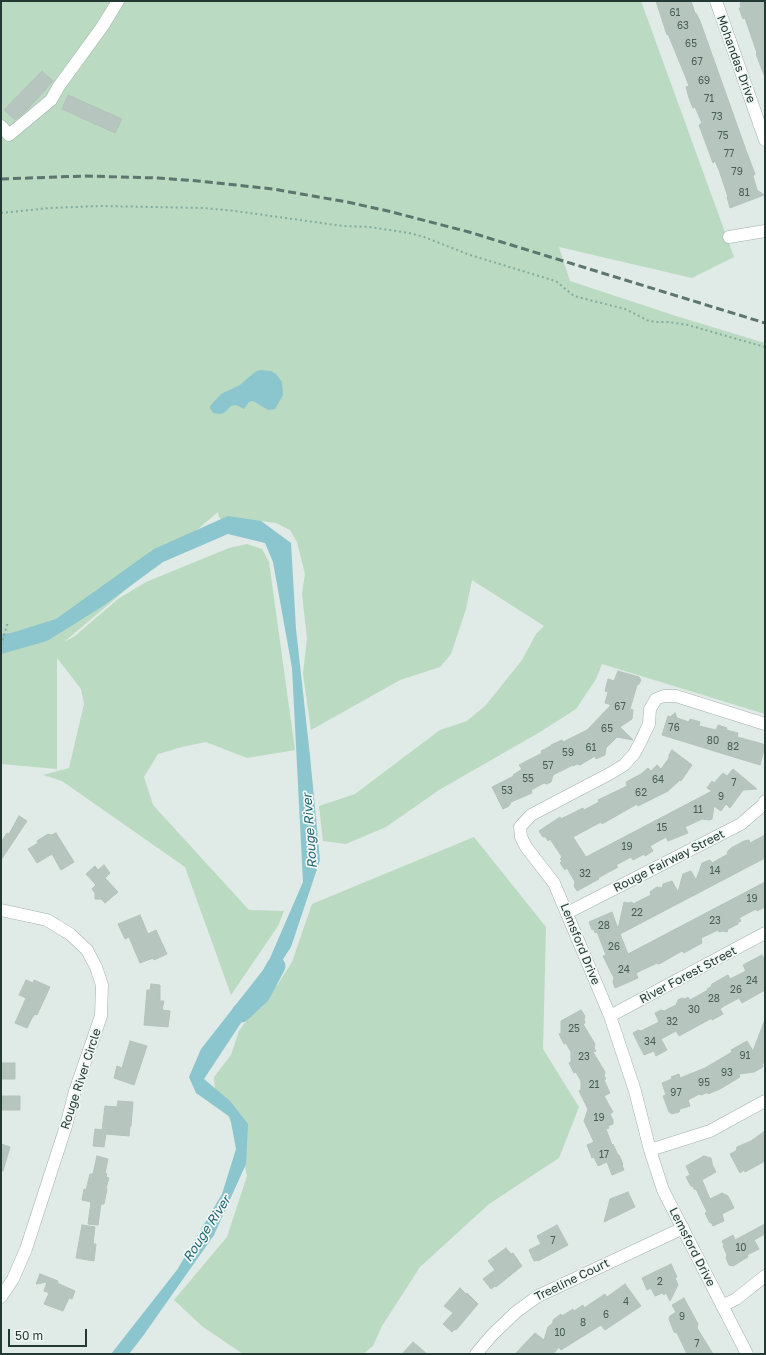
<!DOCTYPE html>
<style>
body{margin:0}
#map{position:relative;width:766px;height:1355px;overflow:hidden;background:#e0eae6;font-family:"Golos Text",sans-serif}
canvas{display:block}
.frame{position:absolute;inset:0;border:2px solid #223a33;pointer-events:none}
.scale{position:absolute;left:8px;top:1329px;width:79px;height:18px;box-sizing:border-box;border:2px solid #223a33;border-top:0;padding-left:5px;font-size:12px;line-height:14px;white-space:nowrap;color:#223a33;-webkit-text-stroke:3px #f1f7f4;paint-order:stroke}
</style>
<div id="map">
<canvas width="766" height="1355"></canvas>
<div class="frame"></div>
<div class="scale">50 m</div>
</div>
<script>
const ctx = document.querySelector('canvas').getContext('2d');
ctx.lineJoin = 'round';
function fill(path, color) {
  ctx.fillStyle = color;
  ctx.fill(path, 'evenodd');
}
function poly(rows) {
  const path = new Path2D();
  for (const r of rows) {
    path.moveTo(r[0], r[1]);
    for (let i = 2; i < r.length; i += 2) path.lineTo(r[i], r[i + 1]);
  }
  return path;
}
function stroke(path, color, width, dash) {
  ctx.strokeStyle = color;
  ctx.lineWidth = width;
  ctx.lineCap = dash ? 'butt' : 'round';
  ctx.setLineDash(dash || []);
  ctx.stroke(path);
}
function drawText(font, color, halo, rows, align = 'center') {
  ctx.font = font + ' "Golos Text",sans-serif';
  ctx.lineWidth = 3.5;
  ctx.setLineDash([]);
  ctx.textBaseline = 'middle';
  ctx.strokeStyle = halo;
  ctx.fillStyle = color;
  for (const [text, x, y, turn = 0] of rows) {
    ctx.save();
    ctx.translate(x, y);
    ctx.rotate((+turn || 0) * Math.PI / 180);
    ctx.textAlign = isNaN(turn) ? turn : align;
    if (halo) ctx.strokeText(text, 0, 0);
    ctx.fillText(text, 0, 0);
    ctx.restore();
  }
}
fill(poly([
 [1,1,641,1,734,257,692,278,559,247,570,281,676,316,765,343,765,714,602,664,596,679,576,709,540,732,439,790,386,827,346,844,323,841,319,806,355,794,440,730,467,721,486,705,522,660,536,634,544,626,472,580,466,609,451,654,440,667,400,680,311,730,303,674,307,638,302,594,305,574,297,542,290,530,276,523,261,521,229,528,219,517,218,512,64,642,75,636,118,599,146,582,229,548,247,544,262,549,269,562,295,750,247,758,206,742,182,747,158,754,144,777,153,805,249,910,284,911,278,926,231,995,185,867,62,781,43,775,69,768,84,704,81,689,57,658,57,769,1,764],
 [474,837,546,927,543,1049,579,1107,559,1158,489,1204,420,1267,382,1326,373,1346,363,1354,243,1354,203,1327,174,1300,227,1237,247,1176,240,1140,215,1090,214,1077,231,1055,239,1031,257,1006,278,984,292,962,312,904]
]), '#badac2');
fill(poly([
 [260,370,271,371,276,374,282,382,283,395,275,409,268,410,253,401,249,402,244,409,236,405,231,406,224,413,220,414,213,413,210,408,210,406,221,394,240,385,255,372],
 [228,516,261,521,291,543,296,629,310,756,320,860,291,947,204,1079,230,1101,248,1124,246,1164,214,1235,143,1336,129,1354,111,1354,177,1270,222,1194,236,1149,230,1117,196,1093,189,1077,201,1049,267,965,303,882,292,668,273,562,265,543,228,534,163,562,103,606,47,641,1,654,1,634,11,633,56,619,154,549]
]), '#8bc5cd');
stroke(poly([
 [241,1013,261,994,276,966]
]), '#8bc5cd', 19);
const building = poly([
 [656,1,691,1,695,13,696,13,700,21,747,153,755,174,753,176,757,190,764,195,730,208,727,197,728,197,719,170,715,161,713,163,699,125,702,123,695,107,693,108,689,98,686,87,689,86,686,78,668,34,667,35,656,1],
 [746,1,765,1,765,75,764,75,756,54,757,53,745,18,743,19,739,8,741,8,740,3,746,1],
 [42,71,53,81,25,112,15,120,4,110,42,71],
 [68,95,122,119,115,133,62,109,68,95],
 [618,671,639,677,641,680,639,684,637,685,630,709,633,710,632,719,620,727,633,740,617,737,606,748,605,755,596,759,595,756,580,765,577,764,573,766,573,765,553,775,551,782,547,784,544,783,531,790,532,793,511,802,509,806,503,809,492,787,514,776,513,775,522,769,519,765,542,753,541,751,551,746,551,745,562,740,563,742,587,730,611,705,605,703,608,692,605,691,608,679,614,681,618,671],
 [675,713,677,718,689,722,690,719,700,722,699,726,716,730,718,725,727,728,726,730,738,733,737,737,763,744,765,746,760,765,662,735,668,716,670,717,675,713],
 [672,750,692,765,681,781,680,780,668,791,638,806,637,804,602,824,601,822,573,837,586,857,712,791,707,788,712,781,714,783,723,773,727,776,733,769,757,789,743,790,730,808,726,804,721,811,714,806,712,819,709,820,702,819,685,827,688,833,668,841,666,837,650,846,653,851,645,856,644,854,633,860,631,857,616,865,618,867,598,878,599,879,577,891,574,886,575,882,567,868,565,870,560,863,562,861,560,859,562,857,550,839,548,841,546,837,543,837,539,831,560,817,561,819,583,808,584,810,599,802,598,800,627,786,626,782,641,774,648,768,651,771,657,765,661,769,669,758,669,755,672,750],
 [19,816,27,821,1,860,1,842,7,833,9,834,19,816],
 [56,833,74,862,61,870,52,854,37,863,28,849,38,843,37,841,48,834,51,835,56,833],
 [765,835,765,858,620,934,628,954,765,882,765,907,757,911,756,909,739,918,741,921,738,922,738,924,728,929,727,932,723,931,719,932,718,930,701,938,702,943,691,949,684,953,682,951,661,963,658,964,657,963,636,973,638,978,615,988,613,982,614,978,603,956,606,955,597,932,595,933,594,929,592,930,589,922,612,912,618,929,624,902,628,903,632,902,633,904,651,895,650,892,654,889,657,887,662,888,663,884,672,881,678,892,683,874,691,871,696,880,702,863,710,860,712,863,728,854,727,852,731,848,744,841,749,840,750,843,765,835],
 [104,865,110,873,105,878,118,892,105,903,101,899,95,899,95,893,92,889,96,885,86,874,95,866,98,870,104,865],
 [140,915,148,934,156,930,167,954,154,960,153,958,140,963,129,937,125,939,118,924,140,915],
 [762,955,765,960,765,983,763,985,765,990,742,1003,739,998,724,1006,720,1009,723,1014,712,1020,712,1018,679,1036,676,1031,661,1039,667,1050,656,1056,654,1051,644,1055,633,1033,638,1030,641,1031,659,1022,655,1013,661,1010,664,1011,676,1005,678,1000,682,998,685,999,688,997,690,1000,708,990,707,989,711,987,712,984,728,975,730,979,746,971,743,965,762,955],
 [26,980,33,983,34,980,50,987,37,1015,35,1014,32,1018,27,1028,15,1023,26,998,19,995,26,980],
 [151,984,160,985,160,1001,164,1001,162,1010,170,1011,168,1027,144,1025,147,990,150,990,151,984],
 [581,1010,585,1016,584,1019,585,1023,583,1024,595,1044,594,1048,596,1051,593,1052,605,1072,604,1076,606,1079,604,1080,610,1093,604,1096,613,1112,610,1114,613,1120,613,1124,608,1126,609,1128,606,1129,612,1145,613,1144,618,1155,619,1155,623,1164,622,1165,624,1170,612,1175,607,1162,598,1166,594,1157,592,1158,587,1145,594,1142,584,1121,588,1109,579,1091,581,1090,581,1081,576,1072,574,1073,569,1063,571,1062,571,1052,566,1043,564,1044,559,1034,561,1033,561,1021,581,1010],
 [764,1022,765,1062,762,1064,763,1067,754,1072,739,1074,740,1077,720,1089,708,1094,708,1092,701,1095,699,1094,688,1100,690,1106,680,1109,679,1112,672,1114,669,1112,663,1096,666,1095,662,1083,672,1079,671,1077,679,1074,680,1078,705,1068,732,1052,731,1050,747,1041,753,1051,764,1022],
 [130,1041,147,1046,134,1085,114,1078,117,1066,122,1068,130,1041],
 [1,1063,15,1063,15,1079,1,1079,1,1063],
 [1,1096,20,1096,20,1110,1,1110,1,1096],
 [118,1101,133,1102,131,1126,130,1126,129,1136,106,1134,104,1147,93,1146,95,1129,102,1130,105,1106,117,1107,118,1101],
 [765,1131,765,1161,745,1172,744,1170,740,1173,730,1154,736,1151,737,1147,751,1141,765,1131],
 [1,1144,10,1147,3,1171,1,1171,1,1144],
 [97,1156,108,1159,105,1173,107,1174,106,1177,109,1178,106,1188,107,1189,104,1204,101,1204,98,1225,88,1224,91,1202,82,1200,84,1189,86,1190,90,1174,93,1174,97,1156],
 [704,1156,711,1158,712,1162,712,1164,716,1172,702,1180,710,1199,722,1193,728,1196,734,1208,722,1214,724,1221,713,1226,711,1222,710,1223,705,1213,707,1212,696,1189,695,1190,692,1186,691,1186,686,1177,690,1175,686,1166,704,1156],
 [628,1192,635,1207,604,1222,610,1199,628,1192],
 [765,1224,765,1234,754,1240,759,1249,747,1255,748,1257,733,1266,729,1265,726,1258,727,1255,723,1246,724,1245,722,1241,733,1235,735,1240,765,1224],
 [82,1225,95,1227,93,1244,96,1244,94,1261,76,1258,82,1225],
 [557,1225,568,1245,538,1261,538,1260,534,1261,529,1250,541,1244,537,1236,557,1225],
 [506,1248,511,1254,513,1253,522,1266,496,1287,495,1286,491,1289,483,1279,495,1270,488,1261,506,1248],
 [671,1264,677,1277,675,1278,678,1285,670,1301,666,1293,664,1295,663,1293,660,1294,655,1296,651,1288,647,1290,642,1278,671,1264],
 [40,1274,58,1281,57,1283,75,1291,72,1299,69,1298,63,1311,44,1304,49,1293,44,1291,47,1282,36,1284,40,1274],
 [625,1284,641,1306,605,1330,601,1325,561,1350,559,1347,553,1354,515,1354,535,1333,544,1340,548,1327,553,1323,553,1320,561,1314,562,1316,573,1309,574,1311,583,1305,584,1308,605,1294,607,1297,625,1284],
 [460,1288,466,1294,467,1293,478,1304,456,1330,455,1329,452,1332,443,1324,453,1313,444,1306,460,1288],
 [684,1298,698,1324,697,1328,713,1354,687,1354,677,1333,674,1332,669,1319,670,1316,676,1312,672,1305,684,1298],
 [413,1342,427,1354,402,1354,413,1342]
]);
fill(building, '#b6c5be');
stroke(building, '#b3c3bc', 1);
const minor = poly([
 [716,1,765,140],
 [1,126,9,135,51,100,59,86,102,27,118,1],
 [729,237,765,231],
 [1,910,47,920,70,934,87,950,96,967,102,985,101,1016,75,1091,66,1126,26,1249,13,1279,1,1297],
 [567,913,741,824,764,804,765,801],
 [610,1016,765,933],
 [650,1150,710,1131,765,1101],
 [722,1306,736,1299,765,1276],
 [476,1354,492,1335,516,1312,538,1296,683,1228],
 [747,1354,663,1190,650,1150,635,1091,610,1016,554,883,526,847,521,837,520,827,531,815,611,773,624,765,634,754,640,743,649,724,650,709,656,699,664,696,676,696,765,724]
]);
stroke(minor, '#a3b2ad', 13);
stroke(poly([
 [1,213,49,208,101,206,204,208,235,211,343,226,370,227,409,233,424,237,470,255,552,280,557,282,574,296,625,309,649,321,657,322,669,322,688,325,765,347],
 [1,645,8,622]
]), '#83ac9e', 2, [2, 3]);
stroke(minor, '#fff', 12);
stroke(poly([
 [1,179,85,176,158,178,198,181,273,189,347,202,388,211,469,232,765,323]
]), '#5c756e', 3, [8, 4]);
drawText('10px', '#475d56', null, [
 ["61",675,13],
 ["63",683,26],
 ["65",691,44],
 ["67",697,62],
 ["69",704,81],
 ["71",709,99],
 ["73",717,117],
 ["75",723,136],
 ["77",729,154],
 ["79",737,172],
 ["81",744,193],
 ["67",620,707],
 ["76",674,728],
 ["65",607,729],
 ["80",713,741],
 ["82",733,747],
 ["61",591,748],
 ["59",568,753],
 ["57",548,766],
 ["55",528,779],
 ["64",658,780],
 ["7",734,783],
 ["53",507,791],
 ["62",641,793],
 ["9",721,797],
 ["11",698,810],
 ["15",662,828],
 ["19",627,847],
 ["14",715,871],
 ["32",585,874],
 ["19",752,899],
 ["22",637,913],
 ["23",715,921],
 ["28",604,926],
 ["26",614,947],
 ["24",624,970],
 ["24",752,981],
 ["26",736,990],
 ["28",714,999],
 ["30",694,1010],
 ["32",672,1022],
 ["25",574,1029],
 ["34",650,1042],
 ["91",745,1056],
 ["23",584,1057],
 ["93",727,1073],
 ["95",704,1083],
 ["21",594,1085],
 ["97",676,1093],
 ["19",599,1118],
 ["17",604,1155],
 ["7",553,1241],
 ["10",741,1248],
 ["2",660,1282],
 ["4",626,1302],
 ["6",606,1315],
 ["9",682,1317],
 ["8",583,1323],
 ["10",560,1333],
 ["7",697,1344]
]);
drawText('12px', '#223a33', '#f1f7f4', [
 ["Mohandas Drive",736,59,70],
 ["Rouge Fairway Street",669,861,-27],
 ["Lemsford Drive",580,944,68],
 ["River Forest Street",688,975,-28],
 ["Rouge River Circle",81,1079,-72],
 ["Lemsford Drive",692,1247,63],
 ["Treeline Court",572,1280,-26]
]);
drawText('italic 13px', '#206772', '#f1f7f4', [
 ["Rouge River",310,831,-94],
 ["Rouge River",207,1229,-57]
]);
</script>
